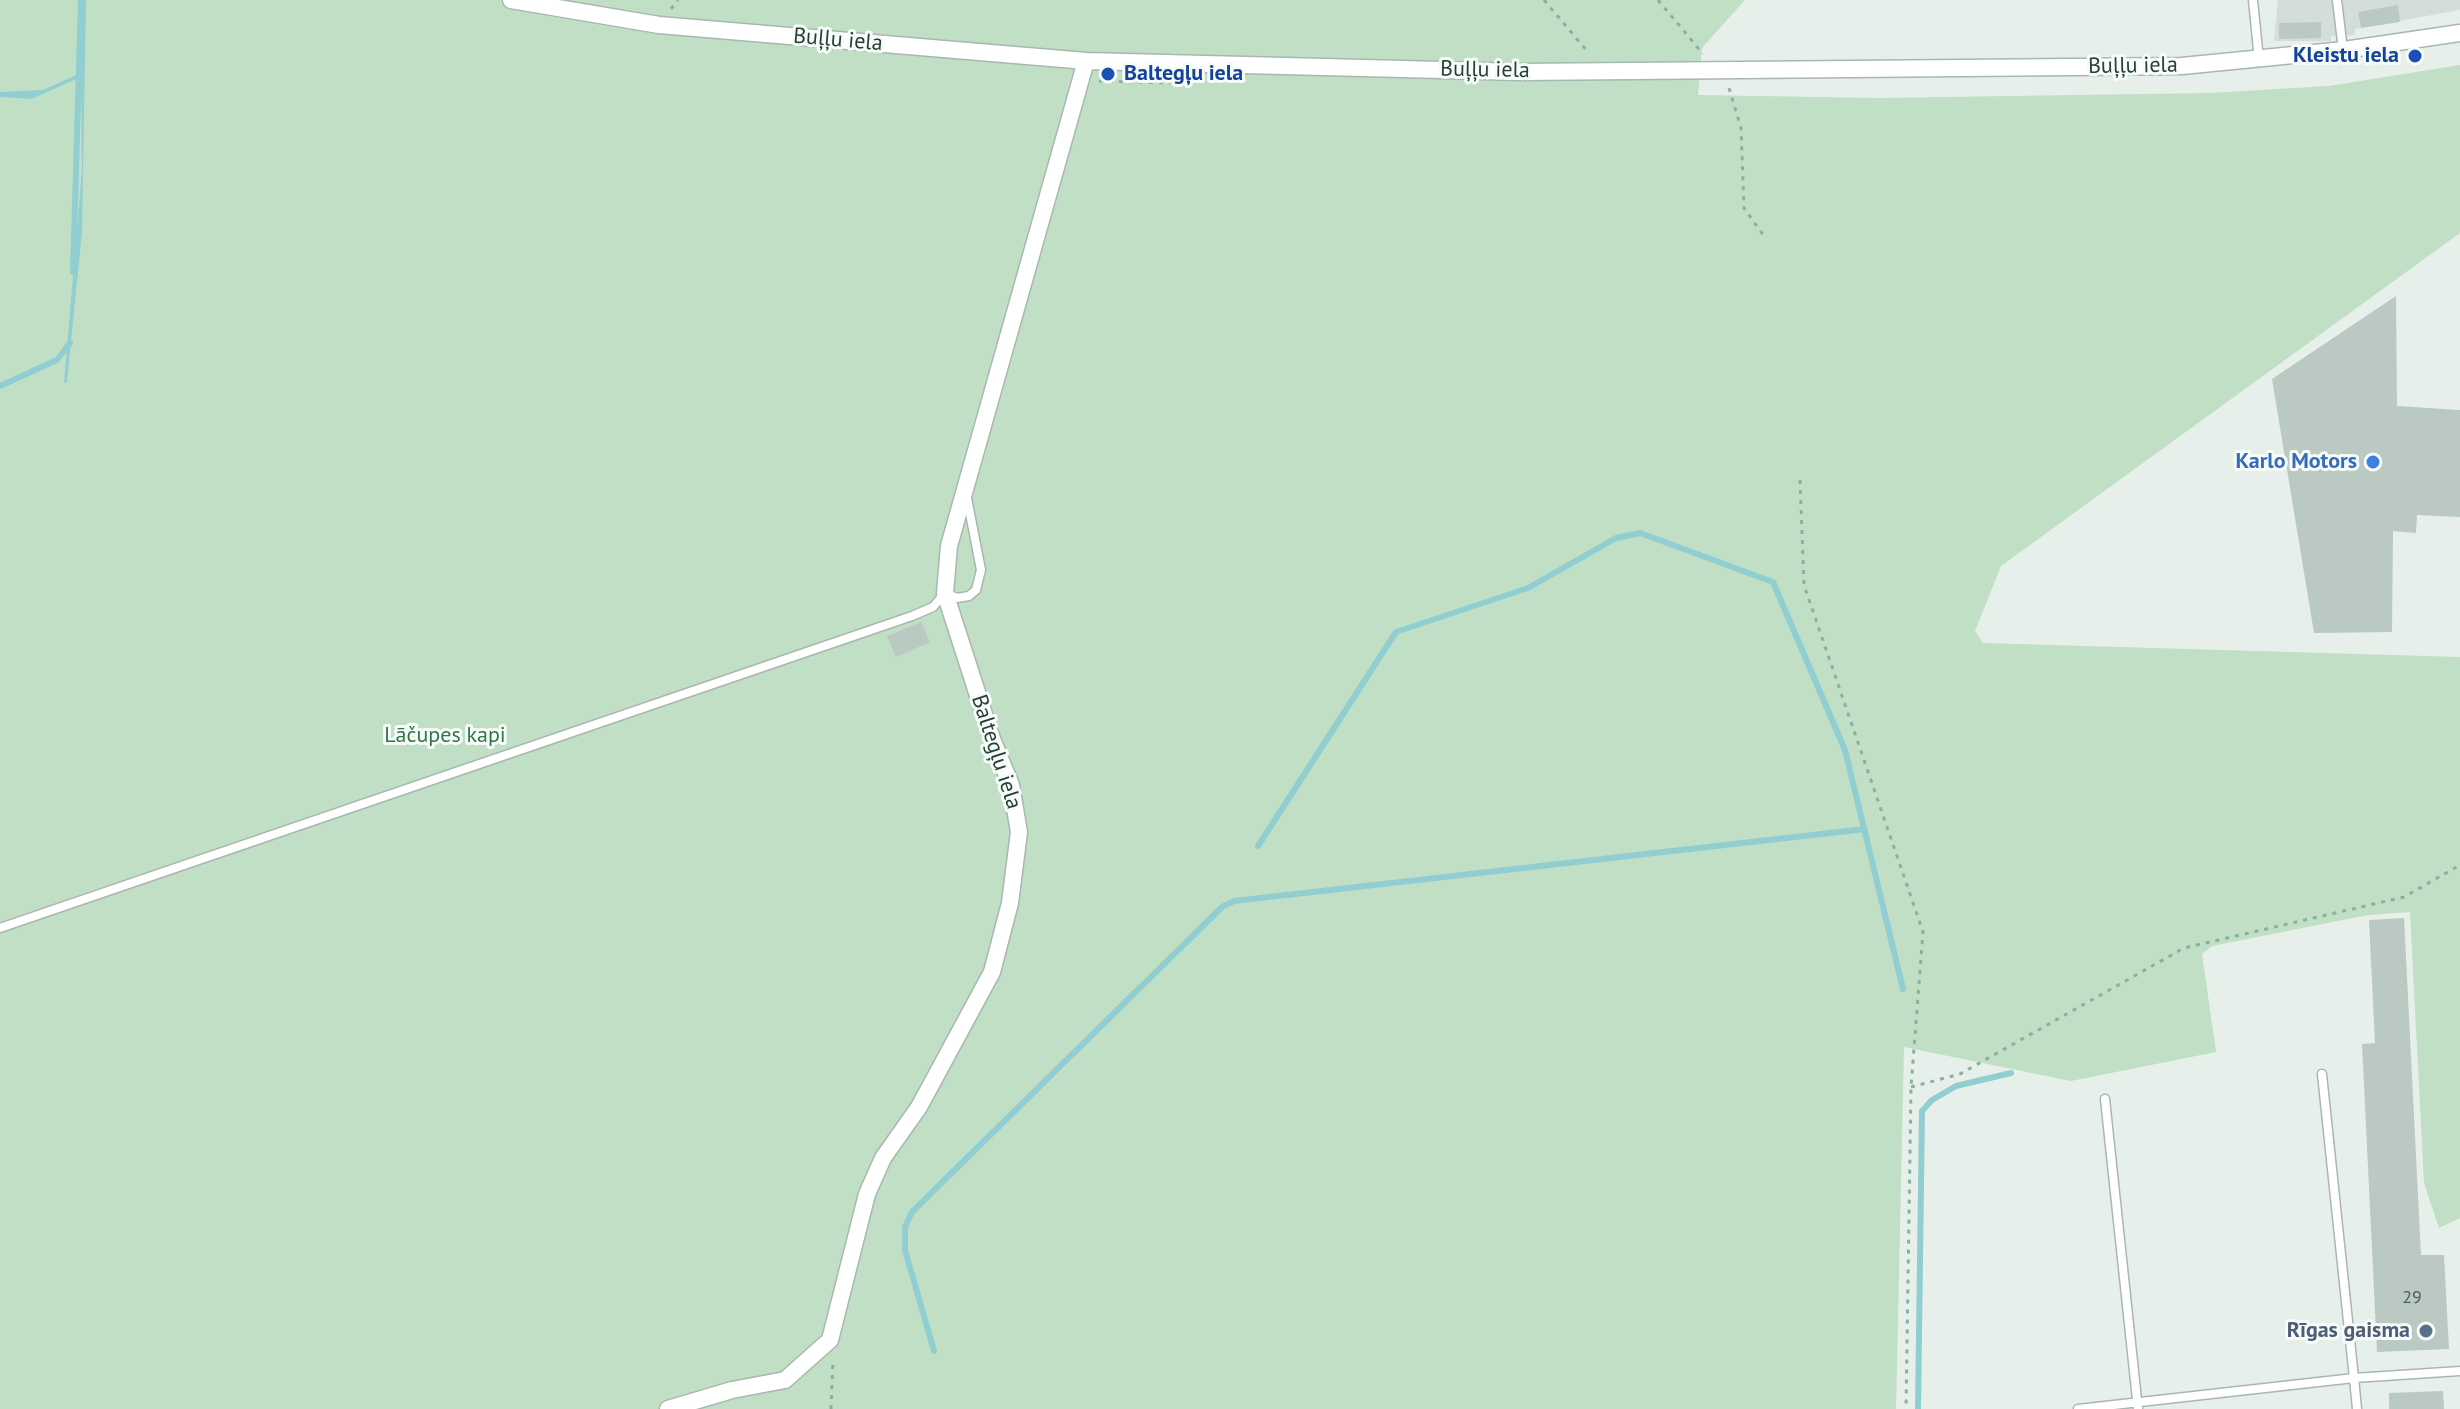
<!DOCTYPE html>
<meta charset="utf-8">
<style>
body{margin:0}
canvas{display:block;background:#e6efea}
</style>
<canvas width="2460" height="1409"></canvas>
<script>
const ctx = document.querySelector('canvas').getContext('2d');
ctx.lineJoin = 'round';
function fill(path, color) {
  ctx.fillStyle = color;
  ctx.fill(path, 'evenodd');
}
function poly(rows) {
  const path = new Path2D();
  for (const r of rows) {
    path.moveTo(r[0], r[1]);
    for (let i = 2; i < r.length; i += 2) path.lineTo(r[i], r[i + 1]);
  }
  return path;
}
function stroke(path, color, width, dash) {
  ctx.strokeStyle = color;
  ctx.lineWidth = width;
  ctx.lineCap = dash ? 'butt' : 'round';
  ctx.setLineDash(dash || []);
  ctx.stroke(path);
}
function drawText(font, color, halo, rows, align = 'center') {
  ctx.font = font + ' "PT Sans",sans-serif';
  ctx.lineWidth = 6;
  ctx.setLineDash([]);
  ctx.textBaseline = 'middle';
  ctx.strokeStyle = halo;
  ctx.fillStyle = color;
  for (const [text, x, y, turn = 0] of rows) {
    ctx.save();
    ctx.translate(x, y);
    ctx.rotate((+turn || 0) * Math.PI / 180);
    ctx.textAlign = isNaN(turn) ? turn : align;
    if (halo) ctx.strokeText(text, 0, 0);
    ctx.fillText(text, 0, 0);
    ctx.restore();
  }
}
fill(poly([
 [2278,0,2460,0,2460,10,2355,29,2355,35,2331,36,2331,41,2274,41]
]), '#d4ded9');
fill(poly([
 [0,0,1745,0,1702,48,1698,95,1879,98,2209,93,2329,86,2460,65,2460,233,2001,566,1975,631,1983,643,2460,657,2460,1218,2439,1228,2424,1183,2410,912,2368,915,2212,946,2202,954,2216,1052,2071,1081,1904,1047,1896,1409,0,1409]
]), '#c0dfc5');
fill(poly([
 [82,0,86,0,82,232,67,382,64,383,82,170,81,81,79,78,31,99,0,97,0,92,43,90,81,73]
]), '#91ced1');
stroke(poly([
 [73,272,81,0],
 [0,386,57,360,70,343],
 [1258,846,1396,632,1528,588,1616,538,1640,533,1773,582,1845,750,1903,989],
 [934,1351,905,1250,905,1227,912,1212,1222,907,1234,901,1865,829],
 [1918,1409,1922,1111,1932,1100,1956,1086,2011,1073]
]), '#91ced1', 6);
fill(poly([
 [2398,5,2400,22,2361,28,2358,12],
 [2321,22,2321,38,2279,39,2279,23],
 [2396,296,2397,406,2460,410,2460,517,2417,515,2416,533,2393,531,2392,632,2314,633,2272,379],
 [921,622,930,642,896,657,887,636],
 [2404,918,2421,1255,2444,1255,2449,1349,2377,1352,2362,1044,2375,1043,2369,920],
 [2443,1391,2444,1409,2389,1409,2389,1393]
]), '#bbc9c3');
const service = poly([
 [2253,0,2259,60],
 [2337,0,2343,50],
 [0,928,912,616,933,607,945,593,957,598,969,596,976,590,981,570,967,498],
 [2105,1099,2138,1409],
 [2078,1409,2354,1378,2322,1074],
 [2357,1409,2354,1378,2460,1371]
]);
const minor = poly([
 [511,0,659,25,1086,61,1521,72,2182,66,2344,50,2460,33],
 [668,1409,732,1390,785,1380,830,1340,867,1194,883,1158,919,1107,992,972,1010,903,1019,832,1011,785,992,739,945,593,949,546,1086,61]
]);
stroke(service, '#a8b7b0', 11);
stroke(minor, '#a8b7b0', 19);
stroke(poly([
 [1544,0,1588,52],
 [1658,0,1703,54],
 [671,9,678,0],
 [1099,81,1170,83],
 [1729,88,1741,128,1744,208,1766,239],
 [1800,480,1804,585,1923,932,1911,1087,1906,1409],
 [1911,1087,1960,1074,2184,948,2404,897,2460,865],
 [831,1409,833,1361]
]), '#88b1a0', 3, [4, 6]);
stroke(service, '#fff', 8);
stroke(minor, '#fff', 16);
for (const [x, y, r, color] of [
 [2415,56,8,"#1a4fb4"],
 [1108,74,8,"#1a4fb4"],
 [2373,462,8,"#3f7fe0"],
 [2426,1331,8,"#5c6f8a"]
]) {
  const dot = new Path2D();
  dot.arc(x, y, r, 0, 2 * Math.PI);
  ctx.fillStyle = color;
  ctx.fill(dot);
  stroke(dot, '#f7fbf9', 3);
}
drawText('18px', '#4a6359', null, [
 ["29",2412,1298]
]);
drawText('22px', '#254136', '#f7fbf9', [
 ["Buļļu iela",838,40,5],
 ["Buļļu iela",2133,66,-1],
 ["Buļļu iela",1485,70,1],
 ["Baltegļu iela",996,752,72]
]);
drawText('bold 22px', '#164399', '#f7fbf9', [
 ["Kleistu iela",2399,56],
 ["Baltegļu iela",1124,74,"left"]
], 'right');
drawText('bold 22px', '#366cbe', '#f7fbf9', [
 ["Karlo Motors",2357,462]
], 'right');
drawText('22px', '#307744', '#f7fbf9', [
 ["Lāčupes kapi",445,736]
]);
drawText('bold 22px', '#4e5e75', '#f7fbf9', [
 ["Rīgas gaisma",2410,1331]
], 'right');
</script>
